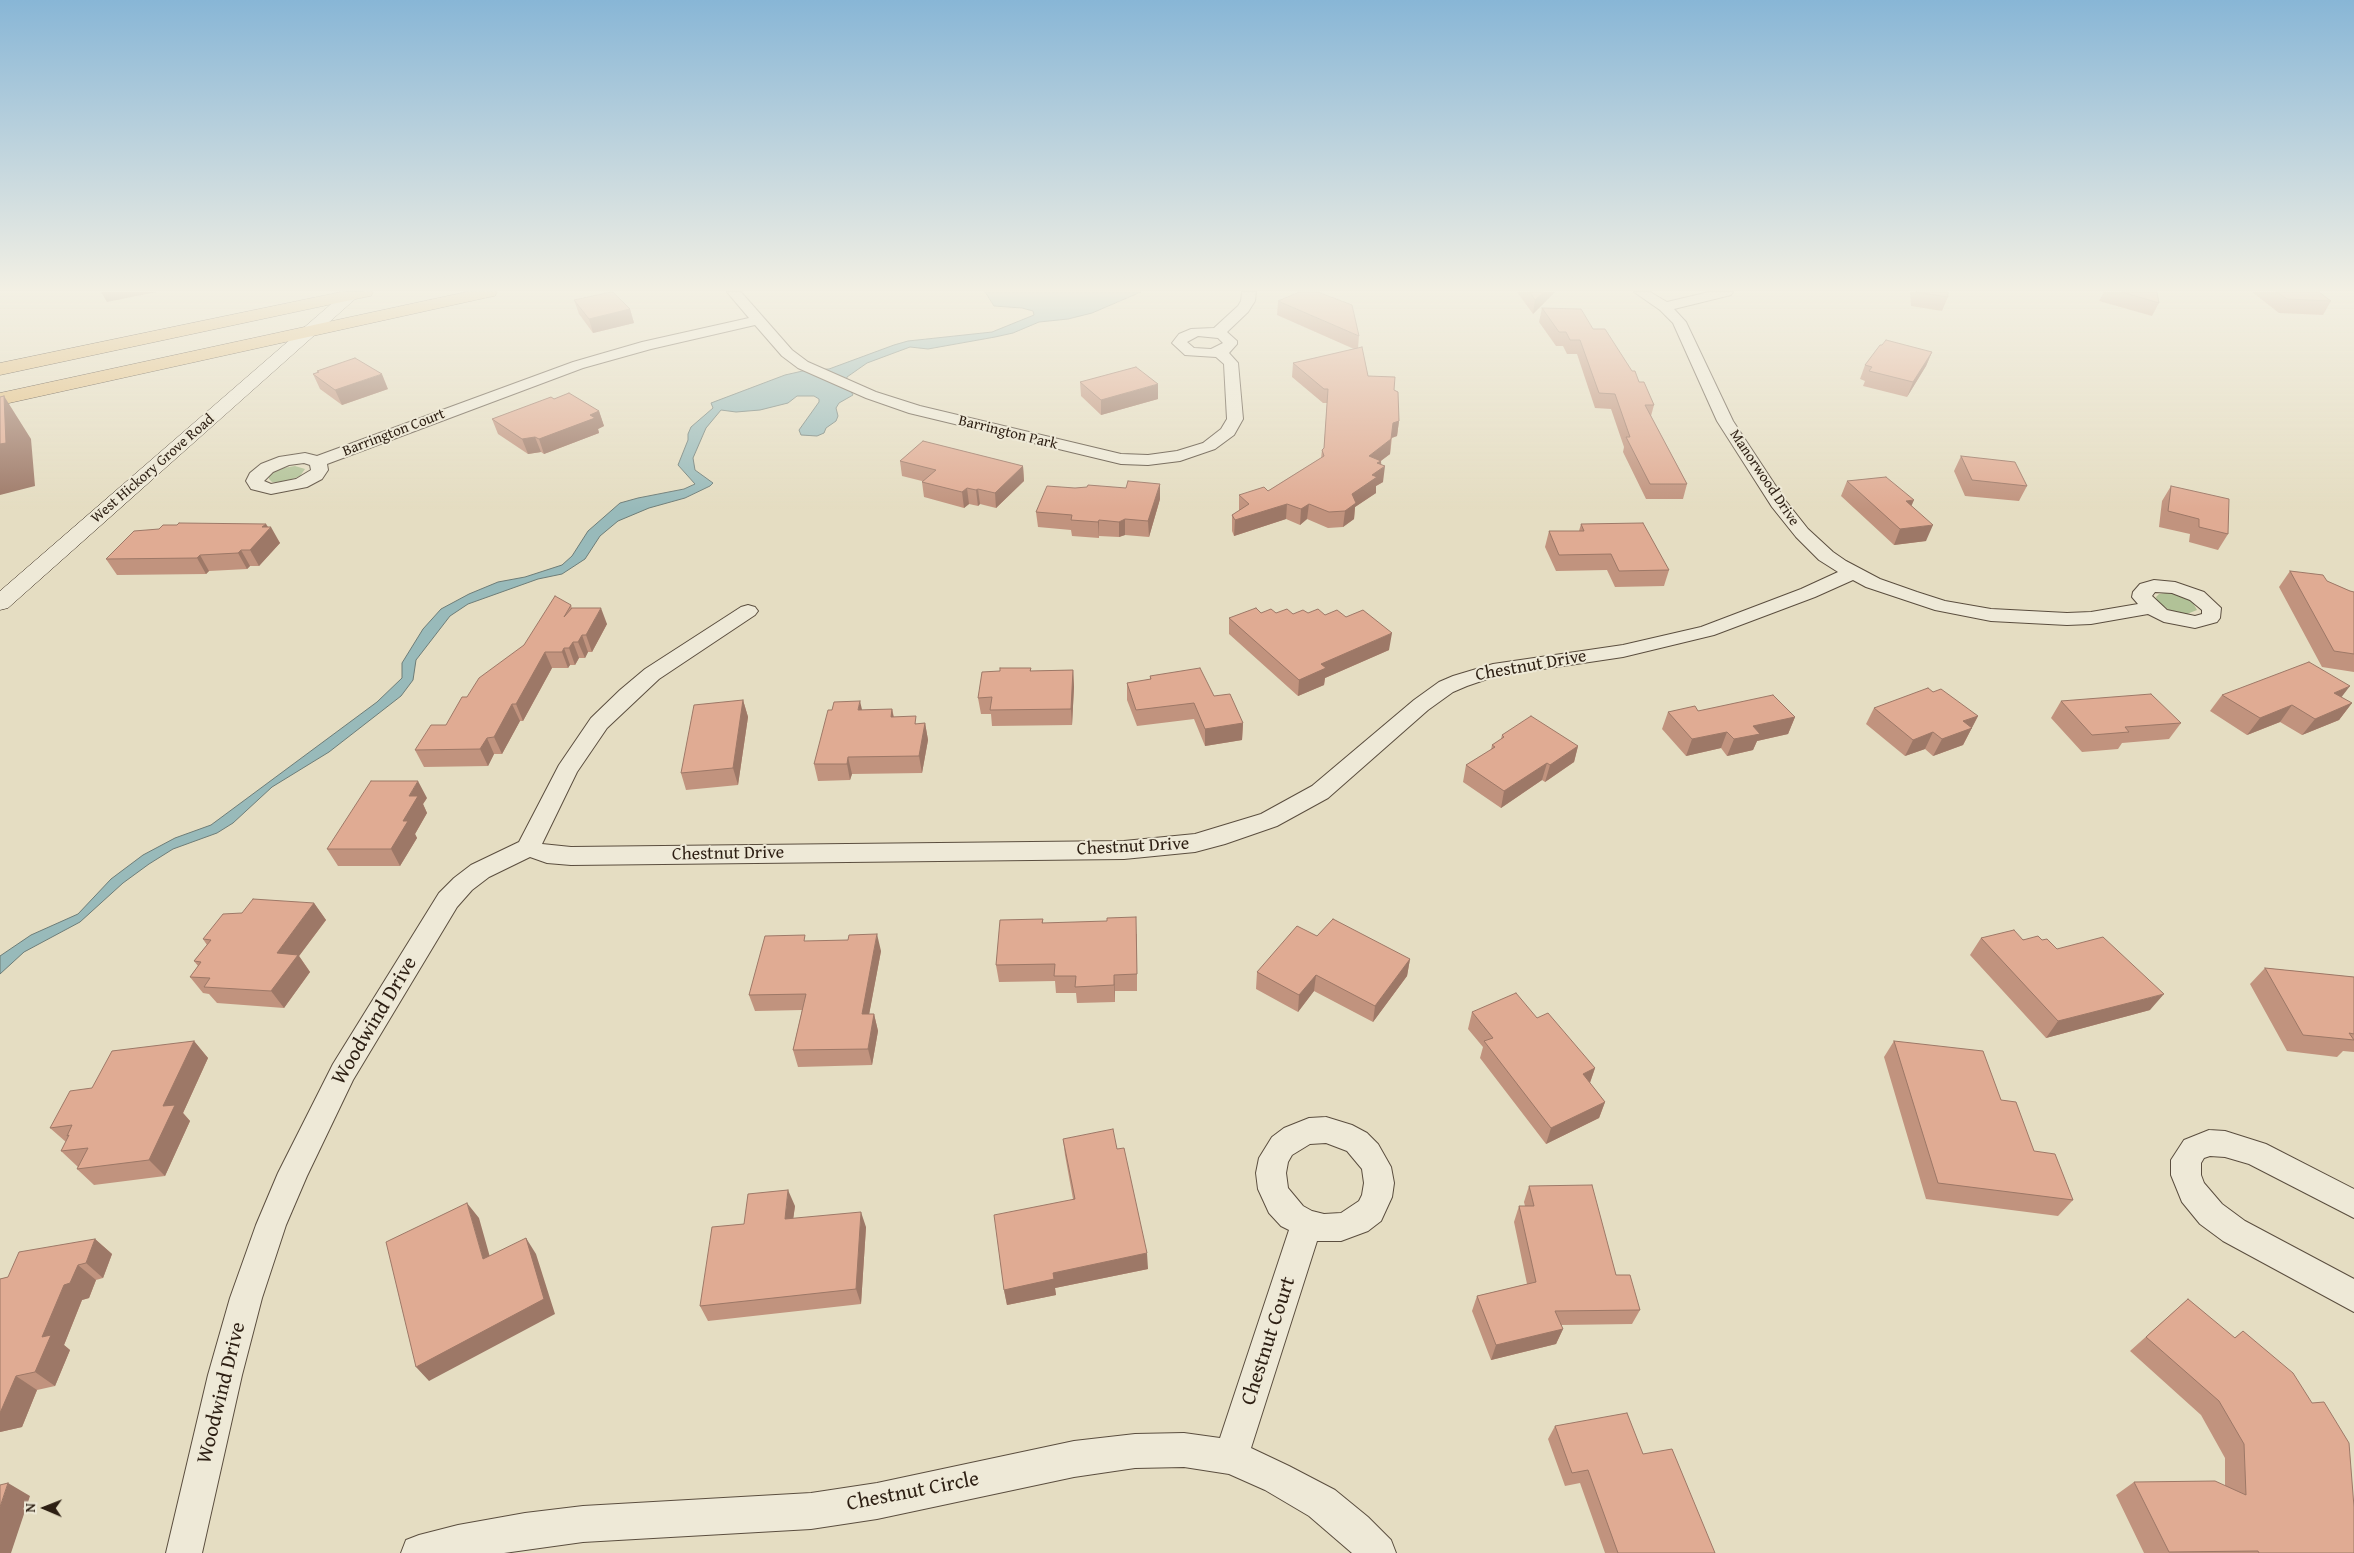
<!DOCTYPE html>
<style>
body{margin:0}
#map{position:relative;width:2354px;height:1553px;overflow:hidden;background:#e5ddc2;font-family:"Gentium Book Plus",serif}
canvas{display:block}
.north{position:absolute;left:20px;top:1483px;width:50px;height:50px;-webkit-text-stroke:4px #eee9d7;paint-order:stroke;rotate:271deg;font-size:14px;font-weight:700;line-height:20px;text-align:center;color:#2d1f13}
.north::after{content:'';display:block;margin:auto;width:18px;height:22px;background:#2d1f13;clip-path:polygon(50% 0,100% 100%,50% 72%,0 100%)}
</style>
<div id="map">
<canvas width="2354" height="1553"></canvas>
<div class="north">N</div>
</div>
<script>
const ctx = document.querySelector('canvas').getContext('2d');
ctx.lineJoin = 'round';
function fill(path, color) {
  ctx.fillStyle = color;
  ctx.fill(path, 'evenodd');
}
function poly(rows) {
  const path = new Path2D();
  for (const r of rows) {
    path.moveTo(r[0], r[1]);
    for (let i = 2; i < r.length; i += 2) path.lineTo(r[i], r[i + 1]);
  }
  return path;
}
function stroke(path, color, width, dash) {
  ctx.strokeStyle = color;
  ctx.lineWidth = width;
  ctx.lineCap = dash ? 'butt' : 'round';
  ctx.setLineDash(dash || []);
  ctx.stroke(path);
}
function drawText(font, color, halo, rows, align = 'center') {
  ctx.font = font + ' "Gentium Book Plus",serif';
  ctx.lineWidth = 4;
  ctx.setLineDash([]);
  ctx.textBaseline = 'middle';
  ctx.strokeStyle = halo;
  ctx.fillStyle = color;
  for (const [text, x, y, turn = 0] of rows) {
    ctx.save();
    ctx.translate(x, y);
    ctx.rotate((+turn || 0) * Math.PI / 180);
    ctx.textAlign = isNaN(turn) ? turn : align;
    if (halo) ctx.strokeText(text, 0, 0);
    ctx.fillText(text, 0, 0);
    ctx.restore();
  }
}
fill(poly([
 [295,466,305,469,300,476,286,482,272,482,269,479,269,476,278,469],
 [2166,593,2175,594,2192,601,2197,610,2187,614,2169,610,2157,601,2156,597,2159,594]
]), '#b1c297');
const water = poly([
 [985,292,1141,292,1092,313,1068,319,1039,322,1013,333,995,337,928,349,910,347,867,363,847,377,846,382,853,395,839,403,836,408,838,416,836,421,826,428,824,433,817,436,801,435,799,430,819,402,819,399,814,396,797,396,788,403,760,410,736,412,721,410,706,428,693,458,695,470,713,483,710,486,685,498,649,508,618,521,600,536,585,559,562,574,538,579,468,604,450,616,416,660,413,680,401,696,329,752,272,787,233,823,217,833,173,849,149,864,123,883,80,922,24,952,0,974,0,956,31,935,78,914,111,879,143,855,175,838,211,825,377,702,402,678,402,663,423,629,441,609,469,594,498,582,525,577,562,565,572,556,588,531,620,503,638,498,684,489,695,484,678,465,688,440,688,434,691,427,713,408,711,403,785,375,807,370,829,369,894,345,908,341,992,332,1034,315,1033,311,1022,308,994,306,985,292]
]);
fill(water, '#98baba');
stroke(water, '#6d7c77', 1);
const street = poly([
 [727,292,741,292,792,350,808,362,876,392,920,406,1121,454,1148,455,1177,451,1203,443,1221,429,1227,419,1224,364,1216,357,1185,355,1172,343,1179,334,1191,329,1214,328,1238,306,1241,301,1242,292,1256,292,1255,301,1248,312,1227,332,1237,341,1237,344,1229,353,1238,363,1243,419,1234,435,1215,449,1180,461,1148,465,1121,464,909,413,866,398,798,368,782,356,755,325,651,349,583,368,327,464,328,470,322,479,307,487,271,494,251,489,246,481,250,473,261,464,279,457,305,453,317,456,573,362,642,342,749,318,727,292],
 [1198,336,1218,338,1223,343,1211,349,1194,348,1187,342,1198,336],
 [304,463,310,465,311,470,296,479,271,484,264,481,273,472,289,465,304,463],
 [1634,292,1650,292,1667,302,1709,292,1733,292,1731,295,1674,309,1686,322,1733,421,1785,500,1808,529,1833,552,1846,561,1880,579,1917,592,1945,601,1991,609,2067,613,2091,612,2138,604,2132,597,2133,592,2140,584,2154,580,2175,582,2204,592,2221,608,2220,618,2217,622,2195,628,2164,622,2148,614,2091,624,2067,625,1991,621,1935,610,1866,587,1853,580,1815,597,1714,635,1623,657,1496,676,1467,686,1453,692,1428,710,1328,798,1277,826,1225,844,1195,852,1124,859,571,865,547,863,530,857,489,877,472,890,457,907,353,1080,307,1176,286,1225,262,1298,242,1375,202,1553,166,1553,208,1375,230,1298,256,1225,278,1173,333,1064,439,893,454,878,471,865,519,842,559,765,591,718,620,690,645,669,741,607,748,605,755,607,758,611,755,615,659,679,607,728,577,772,542,844,571,847,1124,841,1195,834,1261,814,1312,786,1414,700,1439,682,1453,676,1493,664,1623,645,1701,627,1801,589,1838,572,1819,560,1796,537,1772,507,1717,421,1673,323,1660,310,1634,292],
 [2155,592,2172,593,2190,600,2202,610,2202,614,2195,616,2167,610,2152,596,2155,592],
 [1326,1117,1352,1125,1367,1133,1378,1144,1391,1167,1394,1183,1392,1197,1381,1221,1368,1231,1341,1241,1317,1241,1251,1448,1289,1466,1335,1490,1368,1517,1391,1540,1396,1553,1352,1553,1309,1516,1265,1490,1229,1474,1184,1467,1135,1468,1074,1477,877,1519,811,1529,583,1542,504,1553,401,1553,406,1540,419,1535,458,1525,525,1513,583,1506,811,1493,877,1483,1074,1441,1135,1434,1184,1433,1220,1438,1289,1230,1281,1226,1269,1213,1258,1189,1256,1173,1259,1158,1272,1137,1284,1128,1309,1118,1326,1117],
 [1326,1143,1347,1151,1362,1169,1364,1183,1362,1195,1359,1201,1341,1213,1324,1214,1312,1211,1303,1206,1288,1188,1286,1173,1288,1162,1292,1155,1310,1144,1326,1143],
 [2209,1130,2225,1131,2266,1144,2354,1189,2354,1218,2249,1164,2225,1157,2210,1156,2204,1158,2201,1163,2201,1175,2204,1183,2222,1204,2245,1221,2354,1279,2354,1312,2223,1241,2200,1224,2182,1202,2171,1175,2171,1160,2184,1140,2209,1130]
]);
const secondary = poly([
 [345,292,363,292,8,608,0,610,0,591,345,292]
]);
const primary = poly([
 [341,292,373,292,371,296,365,297,0,375,0,363,341,292],
 [466,292,497,292,495,296,489,297,0,405,0,393,466,292]
]);
stroke(street, '#5b4e3f', 2);
stroke(secondary, '#2d1f13', 1);
stroke(primary, '#2d1f13', 1);
fill(street, '#eee9d7');
fill(secondary, '#eee9d7');
fill(primary, '#e2be81');
fill(poly([
 [1517,292,1555,292,1533,314],
 [1910,292,1948,292,1948,297,1942,311,1911,306],
 [2104,292,2157,292,2159,303,2152,316,2099,301],
 [2252,292,2319,292,2331,301,2323,315,2279,313],
 [574,300,630,309,634,323,593,333,579,314],
 [1278,301,1359,336,1358,348,1368,376,1394,390,1399,421,1397,436,1392,438,1390,454,1381,461,1383,482,1376,486,1376,493,1355,507,1354,519,1343,527,1328,528,1307,519,1300,525,1286,519,1234,536,1232,531,1232,515,1239,511,1239,495,1268,491,1321,458,1322,450,1324,448,1327,403,1323,403,1292,377,1293,363,1354,349,1277,315],
 [1542,308,1593,329,1639,382,1654,405,1651,416,1687,484,1683,499,1646,499,1623,452,1624,447,1611,409,1595,408,1577,354,1567,354,1563,346,1556,346,1539,322],
 [1932,352,1926,366,1907,397,1863,386,1865,381,1860,379,1865,365],
 [317,371,388,389,342,405,320,389,313,374,318,372],
 [1080,382,1158,399,1101,415,1081,396],
 [554,399,599,411,604,426,598,429,599,433,544,454,541,452,528,454,498,434,492,419],
 [1961,456,2027,486,2019,501,1965,496,1954,471],
 [900,461,1023,466,1024,481,996,508,980,504,978,506,969,504,964,508,924,497,922,482,922,481,902,476],
 [1847,481,1912,506,1926,541,1894,545,1841,496],
 [1160,484,1160,499,1149,537,1125,535,1119,537,1099,536,1099,538,1072,536,1071,530,1038,527,1036,512,1075,488,1126,488],
 [2171,486,2228,534,2218,550,2189,542,2190,534,2159,527,2162,501],
 [266,524,280,543,259,566,250,566,247,569,209,571,206,574,117,575,106,559],
 [1581,524,1669,570,1664,586,1615,587,1607,570,1556,571,1545,547,1549,531,1579,531],
 [2290,571,2327,581,2350,591,2354,592,2354,672,2322,667,2279,587],
 [571,605,572,608,607,624,592,652,588,652,585,658,579,658,575,665,570,665,568,668,552,668,523,721,520,721,502,754,494,754,488,766,424,767,415,750,446,725,524,645],
 [1261,613,1293,614,1308,613,1325,615,1389,650,1325,678,1324,685,1298,696,1229,634,1229,618],
 [1031,668,1031,671,1073,670,1074,687,1072,725,992,726,991,714,981,714,978,698,1000,671],
 [1150,676,1214,696,1243,723,1242,740,1205,746,1194,719,1137,726,1127,700,1127,683,1150,680],
 [2222,695,2352,703,2339,720,2302,735,2280,722,2247,735,2210,711],
 [743,700,748,717,738,785,686,790,681,773],
 [2061,701,2181,723,2169,739,2122,743,2118,749,2082,752,2051,718],
 [1874,708,1978,716,1963,745,1933,756,1925,749,1905,756,1866,724],
 [892,709,894,717,917,724,925,723,928,740,922,773,852,774,850,780,818,781,814,764,862,710],
 [1698,711,1795,717,1788,734,1757,741,1753,750,1727,756,1721,748,1686,756,1662,729,1668,712],
 [1502,735,1578,746,1574,762,1545,782,1542,780,1501,808,1463,782,1466,765,1491,750,1492,745,1501,739],
 [427,798,423,804,427,813,415,834,417,838,400,866,338,866,327,849],
 [314,903,326,920,299,956,310,972,284,1008,217,1003,209,994,203,993,190,977,198,966,194,961,207,945,203,939,242,913],
 [1043,919,1043,923,1137,934,1137,991,1115,991,1115,1002,1077,1003,1076,993,1056,993,1055,981,999,982,996,965],
 [1317,936,1410,959,1407,976,1373,1022,1314,991,1298,1012,1256,989,1257,972],
 [1981,938,2042,940,2150,1010,2046,1038,1970,955],
 [807,941,881,951,869,1014,874,1014,878,1031,872,1065,798,1067,793,1050,802,1010,755,1011,749,995],
 [2265,968,2354,977,2354,1052,2343,1051,2337,1057,2287,1051,2250,984],
 [1472,1012,1537,1018,1595,1068,1590,1083,1605,1102,1599,1118,1546,1144,1480,1058,1483,1047,1468,1029],
 [194,1041,208,1058,183,1113,190,1121,165,1176,94,1185,77,1169,78,1167,61,1151,66,1142,50,1128,92,1088],
 [1894,1041,2001,1100,2034,1151,2073,1200,2058,1216,1926,1199,1884,1057],
 [1063,1139,1117,1149,1148,1269,1055,1288,1056,1295,1007,1305,1004,1290,1073,1199,1065,1155],
 [1529,1186,1616,1275,1640,1310,1632,1324,1561,1325,1563,1329,1556,1344,1491,1360,1472,1311,1477,1296,1527,1284,1514,1222,1519,1206,1525,1206,1524,1202],
 [795,1206,793,1219,866,1227,861,1304,708,1321,700,1306,744,1224],
 [95,1239,112,1254,103,1278,96,1280,89,1298,82,1300,64,1345,70,1350,55,1386,37,1390,22,1427,0,1432,0,1279,8,1277],
 [2188,1299,2234,1338,2243,1331,2354,1553,2144,1553,2116,1495,2134,1482,2225,1486,2225,1458,2201,1415,2130,1351],
 [1555,1426,1643,1454,1715,1553,1605,1553,1580,1483,1565,1486,1548,1439]
]), '#c1937e');
fill(poly([
 [101,292,157,292,107,302],
 [1544,292,1555,292,1533,314,1535,300],
 [630,309,634,323,593,333,589,319],
 [1932,352,1926,366,1907,397,1913,382],
 [382,374,388,389,342,405,335,390],
 [1158,384,1158,399,1101,415,1101,400],
 [4,396,31,439,35,486,0,495,0,444],
 [599,411,604,426,598,429,599,433,544,454,539,439],
 [1399,421,1397,436,1391,438,1393,423],
 [535,437,541,452,528,454,522,439],
 [1391,439,1390,454,1367,471,1369,456],
 [1381,461,1380,470,1385,466,1383,482,1376,486,1376,493,1355,507,1354,519,1343,527,1345,511,1352,494,1377,463],
 [1023,466,1024,481,996,508,995,493],
 [1160,484,1160,499,1149,537,1148,521],
 [967,488,969,504,964,508,962,492],
 [978,489,980,504,978,506,976,490],
 [1914,500,1907,516,1906,501],
 [1287,504,1286,519,1234,536,1235,520],
 [1309,504,1307,519,1300,525,1301,509],
 [1125,519,1125,535,1119,537,1119,522],
 [1099,520,1099,538,1098,522],
 [266,524,269,530,271,527,280,543,259,566,250,550,262,527],
 [1933,525,1926,541,1894,545,1900,529],
 [241,550,250,566,247,569,238,553],
 [200,555,209,571,206,574,197,558],
 [601,608,607,624,592,652,586,635],
 [1392,633,1389,650,1325,678,1324,685,1298,696,1299,680,1321,664],
 [582,635,588,652,585,658,578,642],
 [573,642,579,658,575,665,569,648],
 [564,648,570,665,568,668,562,652],
 [545,652,552,668,523,721,516,704],
 [1073,670,1074,687,1072,725,1071,709],
 [2350,686,2337,703,2334,693],
 [743,700,748,717,738,785,733,768],
 [860,701,864,718,858,710],
 [2352,703,2339,720,2302,735,2315,719],
 [512,704,520,721,502,754,494,737],
 [2292,705,2280,722,2247,735,2260,718],
 [892,709,895,726,891,717],
 [1978,716,1963,745,1933,756,1942,739,1963,721],
 [1795,717,1788,734,1757,741,1753,750,1727,756,1734,739,1753,726],
 [925,723,928,740,922,773,919,756],
 [1243,723,1242,740,1205,746,1205,729],
 [1727,732,1721,748,1686,756,1692,739],
 [1933,732,1925,749,1905,756,1913,740],
 [487,738,494,754,488,766,480,749],
 [1578,746,1574,762,1545,782,1550,765],
 [848,757,852,774,850,780,847,764],
 [1547,763,1542,780,1501,808,1504,791],
 [418,781,427,798,423,804,427,813,415,834,417,838,400,866,391,849,403,821,409,796],
 [314,903,326,920,299,956,310,972,284,1008,271,991,277,953],
 [877,934,881,951,866,1031,862,1014],
 [1410,959,1407,976,1373,1022,1375,1006],
 [1114,975,1115,991,1115,1002,1114,985],
 [1316,975,1314,991,1298,1012,1299,995],
 [2164,994,2150,1010,2046,1038,2058,1021],
 [874,1014,878,1031,872,1065,868,1049],
 [194,1041,208,1058,183,1113,190,1121,165,1176,149,1160,163,1106],
 [1595,1068,1589,1085,1583,1074],
 [1605,1102,1599,1118,1546,1144,1551,1128],
 [788,1190,795,1206,791,1235,785,1219],
 [467,1203,479,1218,495,1275,483,1259],
 [861,1212,866,1227,861,1304,856,1289],
 [526,1238,536,1254,555,1314,429,1381,416,1367],
 [95,1239,112,1254,103,1278,86,1263],
 [1147,1253,1148,1269,1055,1288,1056,1295,1007,1305,1004,1290,1053,1273],
 [78,1265,96,1280,89,1298,82,1300,64,1345,70,1350,55,1386,35,1372,42,1337,64,1285],
 [1563,1329,1556,1344,1491,1360,1496,1345],
 [16,1376,37,1390,22,1427,0,1432,0,1413],
 [8,1483,30,1496,11,1553,0,1553,0,1507]
]), '#9d7867');
const building = poly([
 [611,292,613,292,630,309,589,319,574,300,611,292],
 [1299,292,1318,292,1352,305,1359,336,1278,301,1299,292],
 [1530,292,1544,292,1535,300,1530,292],
 [1916,292,1948,292,1948,297,1916,292],
 [2122,292,2157,292,2159,303,2122,292],
 [2277,292,2319,292,2331,301,2287,299,2277,292],
 [1542,308,1581,309,1593,329,1605,329,1632,371,1635,371,1639,382,1644,382,1654,405,1645,405,1687,484,1650,484,1626,437,1630,437,1615,394,1599,393,1580,340,1570,340,1566,332,1559,332,1542,308],
 [1886,340,1932,352,1913,382,1869,371,1872,367,1865,365,1880,345,1882,345,1886,340],
 [1362,347,1368,376,1395,377,1394,390,1398,392,1399,421,1393,423,1391,439,1369,456,1381,461,1377,463,1385,466,1372,475,1377,477,1352,494,1356,503,1345,511,1329,512,1309,504,1301,509,1287,504,1235,520,1232,515,1249,504,1239,495,1264,487,1268,491,1324,456,1322,450,1324,448,1328,389,1324,389,1293,363,1362,347],
 [355,358,382,374,335,390,313,374,319,372,317,371,355,358],
 [1136,367,1158,384,1101,400,1080,382,1136,367],
 [569,393,599,411,590,415,595,418,539,439,535,437,522,439,492,419,551,397,554,399,569,393],
 [4,396,6,443,0,444,0,397,4,396],
 [923,441,1023,466,995,493,978,489,976,490,967,488,962,492,922,482,936,470,900,461,923,441],
 [1961,456,2015,462,2027,486,1972,480,1961,456],
 [1886,477,1914,500,1906,501,1933,525,1900,529,1847,481,1886,477],
 [1128,481,1160,484,1148,521,1125,519,1119,522,1099,520,1098,522,1071,520,1072,515,1036,512,1047,486,1075,488,1087,487,1088,485,1126,488,1128,481],
 [2171,486,2229,499,2228,534,2199,527,2199,519,2168,511,2171,486],
 [179,523,266,524,262,527,271,527,250,550,241,550,238,553,200,555,197,558,106,559,134,531,159,529,163,525,177,525,179,523],
 [1643,523,1669,570,1619,571,1611,554,1559,555,1549,531,1584,531,1581,524,1643,523],
 [2290,571,2323,575,2327,581,2350,591,2354,592,2354,654,2334,651,2290,571],
 [555,596,571,605,564,617,572,608,601,608,586,635,582,635,578,642,573,642,569,648,564,648,562,652,545,652,516,704,512,704,494,737,487,738,480,749,415,750,431,725,446,725,462,697,467,697,479,678,524,645,555,596],
 [1256,608,1261,613,1271,609,1276,613,1287,609,1293,614,1303,610,1308,613,1318,609,1325,615,1337,610,1346,617,1363,610,1392,633,1321,664,1326,668,1299,680,1229,618,1256,608],
 [2309,662,2350,686,2334,693,2352,703,2315,719,2292,705,2260,718,2222,695,2309,662],
 [1000,668,1031,668,1030,671,1073,670,1071,709,990,710,992,697,978,698,982,672,1000,671,1000,668],
 [1200,668,1214,696,1230,694,1243,723,1205,729,1194,703,1136,710,1127,683,1151,679,1150,676,1200,668],
 [1928,688,1933,692,1941,689,1978,716,1963,721,1972,728,1942,739,1933,732,1913,740,1874,708,1928,688],
 [2151,694,2181,723,2125,727,2129,732,2092,735,2061,701,2151,694],
 [1773,695,1795,717,1753,726,1760,734,1734,739,1727,732,1692,739,1668,712,1695,706,1698,711,1773,695],
 [743,700,733,768,681,773,694,705,743,700],
 [860,701,858,710,892,709,891,717,916,716,915,724,925,723,919,756,848,757,847,764,814,764,828,710,832,710,834,702,860,701],
 [1531,716,1578,746,1550,765,1547,763,1504,791,1466,765,1495,747,1492,745,1504,737,1502,735,1531,716],
 [371,781,418,781,409,796,418,796,403,821,408,821,391,849,327,849,371,781],
 [253,899,314,903,277,953,298,955,271,991,204,987,210,978,190,977,201,962,194,961,211,940,203,939,223,914,242,913,253,899],
 [1136,917,1137,974,1114,975,1114,985,1075,987,1076,976,1054,976,1055,964,996,965,1000,920,1043,919,1042,923,1107,921,1107,918,1136,917],
 [1333,919,1410,959,1375,1006,1316,975,1299,995,1257,972,1297,926,1317,936,1333,919],
 [2014,930,2023,940,2038,936,2042,940,2047,939,2057,949,2103,937,2164,994,2058,1021,1981,938,2014,930],
 [877,934,862,1014,874,1014,868,1049,793,1050,806,994,749,995,765,936,805,935,804,941,848,940,849,935,877,934],
 [2265,968,2354,977,2354,1034,2349,1033,2354,1040,2303,1035,2265,968],
 [1516,993,1537,1018,1548,1013,1595,1068,1583,1074,1605,1102,1551,1128,1484,1041,1493,1038,1472,1012,1516,993],
 [194,1041,163,1106,175,1105,149,1160,77,1169,88,1148,61,1151,69,1135,67,1136,72,1125,50,1128,70,1091,92,1088,112,1051,194,1041],
 [1894,1041,1983,1051,2001,1100,2016,1102,2034,1151,2055,1154,2073,1200,1938,1183,1894,1041],
 [1113,1129,1117,1149,1124,1148,1147,1253,1053,1273,1054,1279,1004,1290,994,1215,1075,1199,1063,1139,1113,1129],
 [1592,1185,1616,1275,1630,1275,1640,1310,1555,1311,1563,1329,1496,1345,1477,1296,1536,1282,1519,1206,1534,1206,1529,1186,1592,1185],
 [788,1190,785,1219,861,1212,856,1289,700,1306,712,1227,744,1224,748,1194,788,1190],
 [467,1203,483,1259,526,1238,544,1299,416,1367,386,1242,467,1203],
 [95,1239,86,1263,78,1265,70,1283,64,1285,42,1337,51,1335,35,1372,16,1376,0,1413,0,1279,8,1277,19,1252,95,1239],
 [2188,1299,2235,1338,2243,1331,2293,1373,2312,1403,2324,1402,2349,1443,2354,1507,2354,1553,2259,1553,2258,1551,2169,1552,2134,1482,2215,1481,2246,1495,2244,1444,2219,1401,2146,1337,2188,1299],
 [1627,1413,1643,1454,1672,1449,1715,1553,1618,1553,1588,1470,1572,1473,1555,1426,1627,1413],
 [8,1483,0,1507,0,1485,8,1483]
]);
fill(building, '#e0ab93');
stroke(building, '#9d7867', 1);
const sky = ctx.createLinearGradient(0, 0, 0, 509);
sky.addColorStop(0, '#88b6d6');
sky.addColorStop(0.57, '#f3f0e4');
sky.addColorStop(1, '#f3f0e400');
ctx.fillStyle = sky;
ctx.fillRect(0, 0, 2354, 509);
drawText('15px', '#2d1f13', '#eee9d7', [
 ["Barrington Court",394,433,-21],
 ["Barrington Park",1008,433,14],
 ["West Hickory Grove Road",153,469,-41],
 ["Manorwood Drive",1764,478,56]
]);
drawText('18px', '#2d1f13', '#eee9d7', [
 ["Chestnut Drive",1531,666,-10],
 ["Chestnut Drive",1133,847,-3],
 ["Chestnut Drive",728,854,-1]
]);
drawText('21px', '#2d1f13', '#eee9d7', [
 ["Woodwind Drive",375,1021,-59],
 ["Chestnut Court",1269,1341,-72],
 ["Woodwind Drive",222,1393,-76],
 ["Chestnut Circle",913,1492,-11]
]);
</script>
